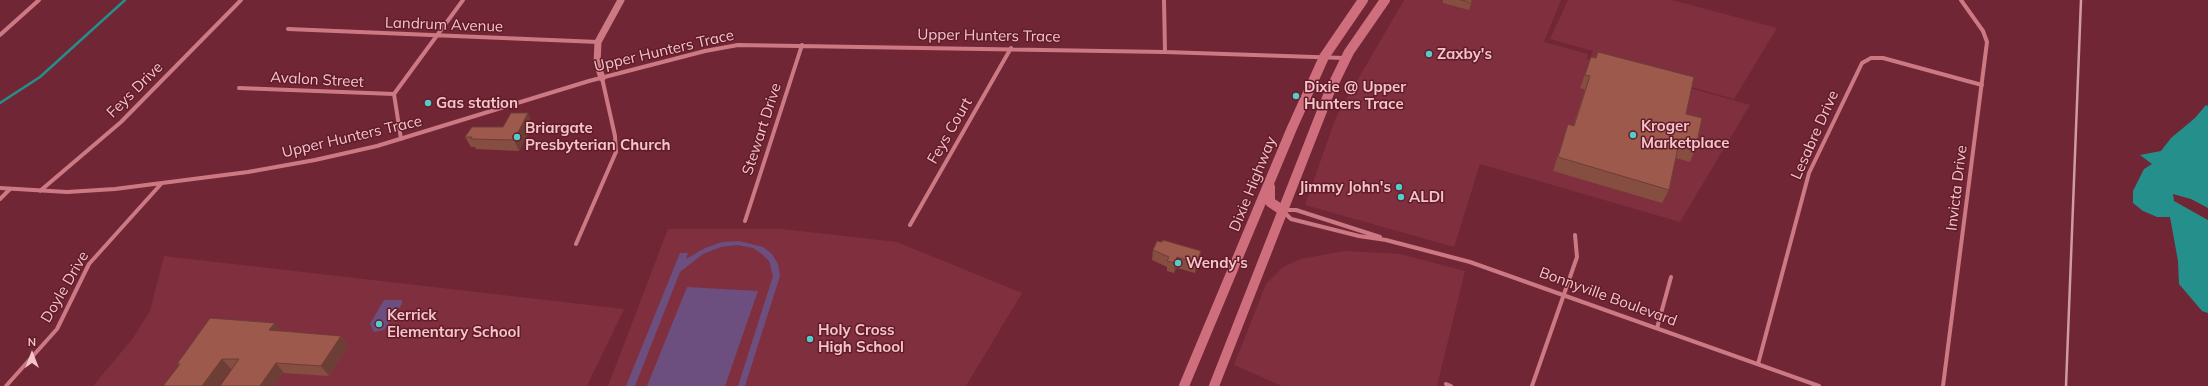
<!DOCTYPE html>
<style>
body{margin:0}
#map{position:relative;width:2208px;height:386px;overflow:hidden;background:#702634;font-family:Mulish,sans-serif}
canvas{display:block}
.north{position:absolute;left:12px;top:334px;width:40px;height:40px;-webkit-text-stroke:3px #631b2a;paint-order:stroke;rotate:0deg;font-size:11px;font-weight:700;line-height:16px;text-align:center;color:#f2c5c9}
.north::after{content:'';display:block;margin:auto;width:14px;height:18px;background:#f2c5c9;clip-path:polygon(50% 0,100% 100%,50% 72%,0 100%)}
</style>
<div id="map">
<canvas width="2208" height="386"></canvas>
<div class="north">N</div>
</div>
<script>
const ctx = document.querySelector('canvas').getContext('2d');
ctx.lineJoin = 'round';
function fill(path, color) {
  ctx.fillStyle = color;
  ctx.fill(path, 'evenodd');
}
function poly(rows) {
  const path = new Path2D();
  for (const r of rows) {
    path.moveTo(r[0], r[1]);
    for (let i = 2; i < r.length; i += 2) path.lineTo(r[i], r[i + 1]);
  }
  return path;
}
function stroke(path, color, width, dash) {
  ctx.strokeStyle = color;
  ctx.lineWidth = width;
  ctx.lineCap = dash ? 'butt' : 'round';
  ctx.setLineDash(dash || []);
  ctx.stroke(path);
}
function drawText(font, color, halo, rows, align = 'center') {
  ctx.font = font + ' Mulish,sans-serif';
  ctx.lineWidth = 3;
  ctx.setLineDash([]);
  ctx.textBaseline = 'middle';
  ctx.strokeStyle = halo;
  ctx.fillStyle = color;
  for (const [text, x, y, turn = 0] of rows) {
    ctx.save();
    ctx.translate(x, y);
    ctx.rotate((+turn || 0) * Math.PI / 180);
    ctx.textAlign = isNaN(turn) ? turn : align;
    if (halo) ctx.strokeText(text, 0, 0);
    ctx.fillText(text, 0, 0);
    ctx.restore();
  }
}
fill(poly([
 [1404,0,1561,0,1544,42,1588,54,1587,59,1750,105,1680,222,1480,164,1454,247,1305,205,1336,117],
 [1568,0,1672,0,1777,28,1734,99,1590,58,1593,51,1550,39],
 [668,229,782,229,897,242,1022,293,966,386,608,386],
 [1345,251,1400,254,1465,271,1437,386,1282,386,1234,365,1266,284,1282,268,1300,259],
 [164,256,624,309,587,386,93,386,133,338,150,311]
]), '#802f3f');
fill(poly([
 [739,241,763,247,772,254,778,264,780,276,745,386,738,386,773,276,769,261,762,254,753,248,737,245,721,247,703,254,680,272,635,386,626,386,680,253,688,253,686,259,705,248,722,242],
 [687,287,758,291,725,386,647,386],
 [384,300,402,300,402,304,384,330,374,332,370,324]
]), '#6c4e7f');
fill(poly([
 [2206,105,2208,106,2208,208,2191,199,2173,194,2174,201,2208,220,2208,313,2202,311,2179,284,2178,261,2170,217,2157,217,2143,211,2133,203,2133,191,2144,169,2152,164,2140,155,2161,151,2171,138,2195,118]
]), '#258f8b');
stroke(poly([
 [0,103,40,77,125,0]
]), '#258f8b', 2.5);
stroke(poly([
 [1164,0,1165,52],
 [288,29,598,42],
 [0,35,39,0],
 [239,88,394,94],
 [401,139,394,94,463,0],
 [0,188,67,192,115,189,248,172,315,160,377,146,589,81,705,51,738,45,1165,52,1344,58],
 [40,191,121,122,241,0],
 [0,199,10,189],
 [1283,210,1296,210,1380,237],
 [1283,211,1291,219,1359,236,1386,240,1470,262,1819,386],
 [745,221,802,45],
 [910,225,1011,48],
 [576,244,616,152,615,136,602,78],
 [1657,328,1671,277],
 [1758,364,1809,173,1862,63,1871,58,1883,58,1982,85],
 [1446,384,1451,386],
 [6,386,57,329,89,264,161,184],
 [1532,386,1577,257,1575,235],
 [1943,386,1987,42,1983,31,1961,0]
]), '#cc7984', 4);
stroke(poly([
 [602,78,597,63,598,42,621,0]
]), '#cc7984', 7);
stroke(poly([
 [1270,187,1270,202,1282,210],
 [1184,386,1292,128,1324,57,1363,0],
 [1214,386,1329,93,1349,52,1385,0]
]), '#cf6f7d', 10);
stroke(poly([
 [2066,386,2081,0]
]), '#d09ba2', 2.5);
fill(poly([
 [1443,0,1473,0,1469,10,1443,3],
 [1591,57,1686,114,1696,148,1690,162,1676,158,1669,190,1662,203,1553,171,1568,124,1573,126,1585,90,1580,88],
 [533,124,519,151,476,149,475,147,471,147,465,137,503,127],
 [1153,250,1201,251,1201,262,1195,273,1177,268,1174,273,1167,271,1167,267,1152,260],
 [281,331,341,336,348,346,329,376,179,366,177,364]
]), '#864d41');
fill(poly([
 [1472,0,1473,0,1469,10,1471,3],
 [528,113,533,124,519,151,514,140],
 [1201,251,1201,262,1195,273,1196,263],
 [1177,257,1177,268,1174,273,1175,263],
 [275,323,283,333,269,330],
 [341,336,348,346,329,376,321,366],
 [222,359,231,369,218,386,202,386],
 [276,363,284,373,275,386,260,386]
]), '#6d3e35');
const building = poly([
 [1461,0,1472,0,1471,3,1461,0],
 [1598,52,1694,77,1686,114,1702,118,1696,148,1679,143,1669,190,1558,157,1568,124,1574,126,1590,76,1585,75,1591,57,1596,58,1598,52],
 [511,113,528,113,514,140,471,139,472,137,465,137,472,127,503,127,511,113],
 [1163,240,1201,251,1196,263,1177,257,1175,263,1167,261,1169,257,1153,250,1157,241,1162,242,1163,240],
 [210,318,275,323,269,330,341,336,321,366,276,363,260,386,220,386,239,359,222,359,202,386,163,386,180,364,177,364,210,318]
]);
fill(building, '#9c594c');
stroke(building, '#6d3e35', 1);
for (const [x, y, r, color] of [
 [1429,54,4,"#53cdc9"],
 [1296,96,4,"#53cdc9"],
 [428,103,4,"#53cdc9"],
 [1633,135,4,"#53cdc9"],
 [517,137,4,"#53cdc9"],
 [1399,187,4,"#53cdc9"],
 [1401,197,4,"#53cdc9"],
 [1178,263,4,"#53cdc9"],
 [379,324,4,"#53cdc9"],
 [810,339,4,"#53cdc9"]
]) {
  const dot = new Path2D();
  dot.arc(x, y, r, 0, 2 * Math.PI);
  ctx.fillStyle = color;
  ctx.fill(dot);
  stroke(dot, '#631b2a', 1.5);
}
drawText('15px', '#f2c5c9', '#631b2a', [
 ["Landrum Avenue",444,25,2],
 ["Upper Hunters Trace",989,36,1],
 ["Upper Hunters Trace",664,51,-13],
 ["Avalon Street",317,80,3],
 ["Feys Drive",135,90,-45],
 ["Stewart Drive",762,129,-72],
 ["Feys Court",950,131,-60],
 ["Lesabre Drive",1815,135,-66],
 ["Upper Hunters Trace",352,137,-13],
 ["Dixie Highway",1253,184,-68],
 ["Invicta Drive",1957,188,-83],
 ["Doyle Drive",65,287,-60],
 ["Bonnyville Boulevard",1608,297,20]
]);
drawText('bold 15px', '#f2c5c9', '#631b2a', [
 ["Zaxby's",1437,54],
 ["Dixie @ Upper",1304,87],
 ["Hunters Trace",1304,104],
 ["Gas station",436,103],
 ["Kroger",1641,126],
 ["Marketplace",1641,143],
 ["Briargate",525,128],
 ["Presbyterian Church",525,145],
 ["Jimmy John's",1391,187,"right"],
 ["ALDI",1409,197],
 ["Wendy's",1186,263],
 ["Kerrick",387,315],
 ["Elementary School",387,332],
 ["Holy Cross",818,330],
 ["High School",818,347]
], 'left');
</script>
